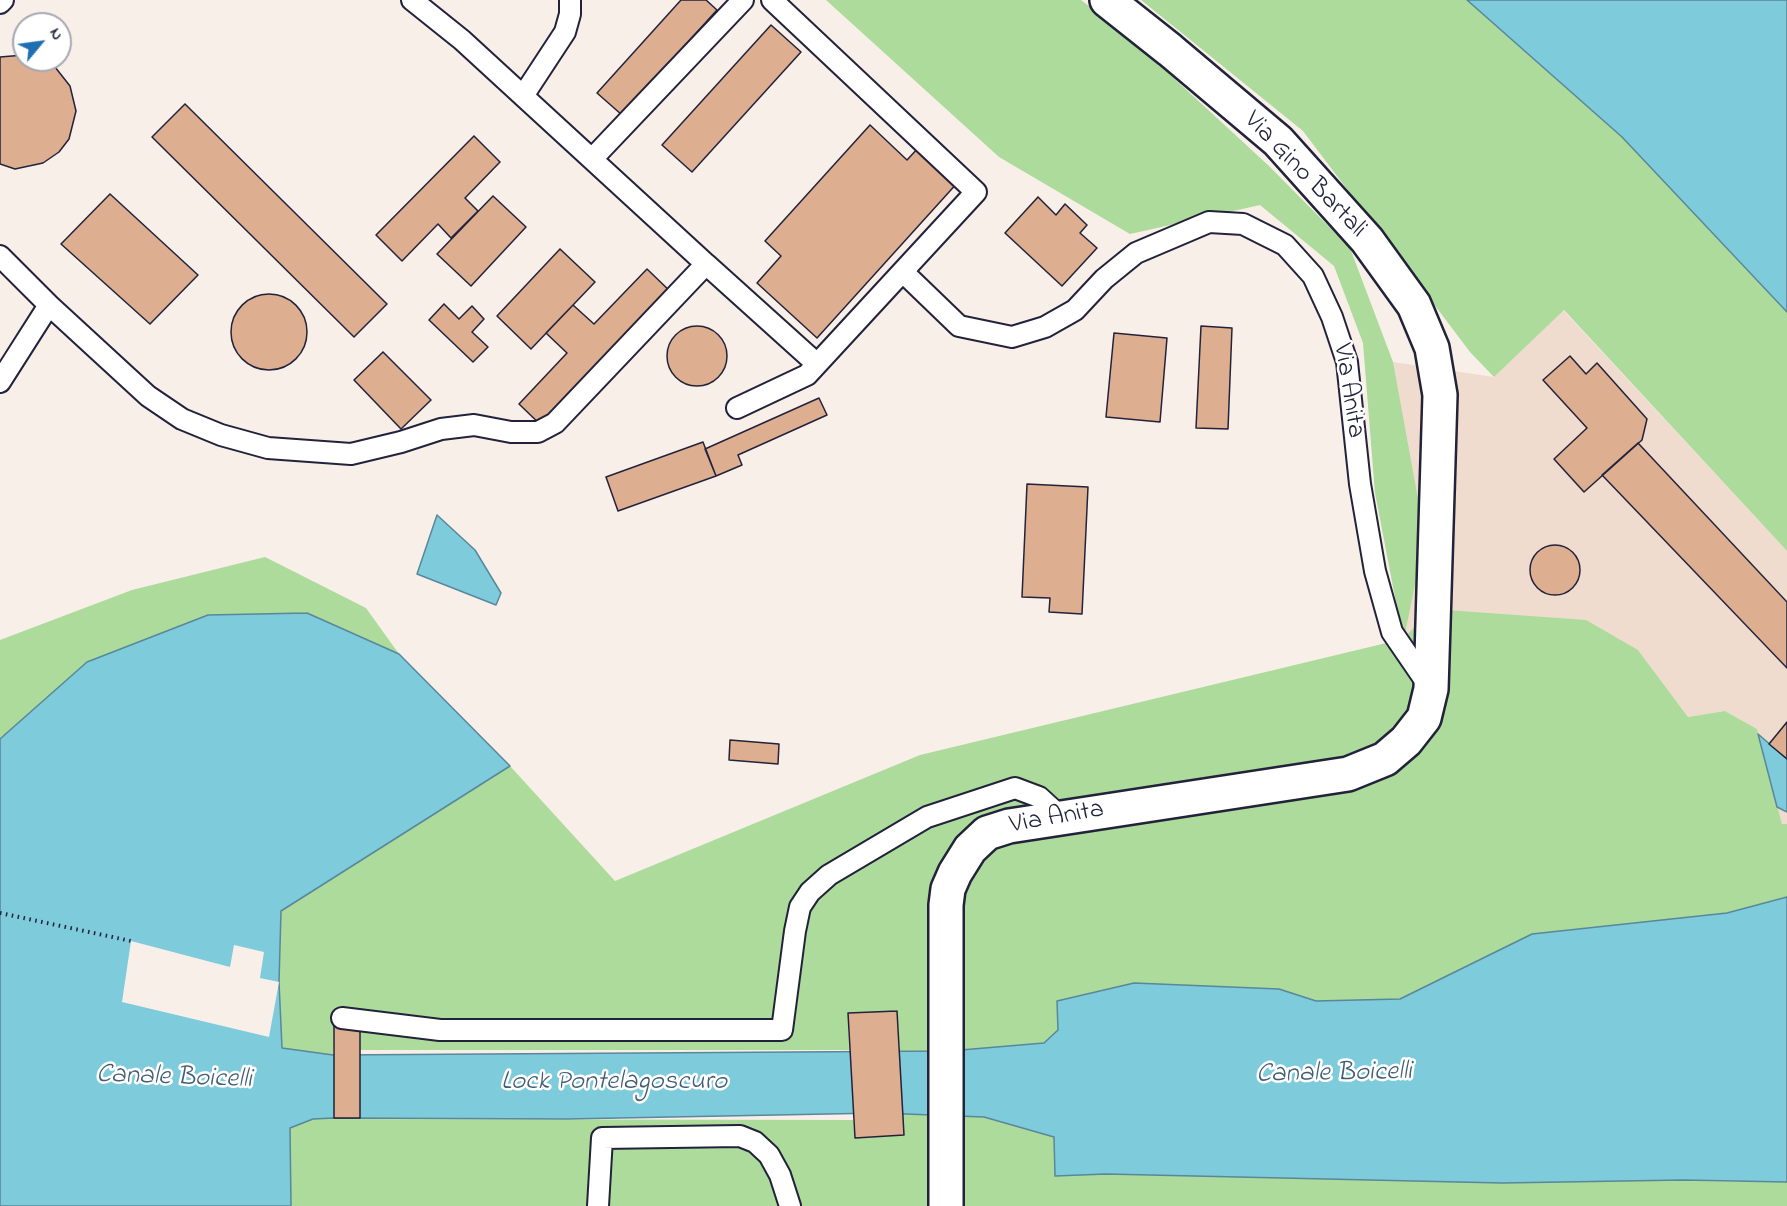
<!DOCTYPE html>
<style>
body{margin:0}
#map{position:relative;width:1787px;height:1206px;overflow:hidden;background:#f8efe9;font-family:"Indie Flower",sans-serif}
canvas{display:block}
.north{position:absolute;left:12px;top:12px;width:60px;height:60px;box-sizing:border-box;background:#fff;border:2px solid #a7a7b1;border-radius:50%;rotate:61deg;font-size:16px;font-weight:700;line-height:24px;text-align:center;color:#22223b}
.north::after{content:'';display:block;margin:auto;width:21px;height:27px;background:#1f6fb2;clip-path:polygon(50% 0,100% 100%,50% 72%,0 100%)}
</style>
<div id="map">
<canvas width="1787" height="1206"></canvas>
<div class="north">N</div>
</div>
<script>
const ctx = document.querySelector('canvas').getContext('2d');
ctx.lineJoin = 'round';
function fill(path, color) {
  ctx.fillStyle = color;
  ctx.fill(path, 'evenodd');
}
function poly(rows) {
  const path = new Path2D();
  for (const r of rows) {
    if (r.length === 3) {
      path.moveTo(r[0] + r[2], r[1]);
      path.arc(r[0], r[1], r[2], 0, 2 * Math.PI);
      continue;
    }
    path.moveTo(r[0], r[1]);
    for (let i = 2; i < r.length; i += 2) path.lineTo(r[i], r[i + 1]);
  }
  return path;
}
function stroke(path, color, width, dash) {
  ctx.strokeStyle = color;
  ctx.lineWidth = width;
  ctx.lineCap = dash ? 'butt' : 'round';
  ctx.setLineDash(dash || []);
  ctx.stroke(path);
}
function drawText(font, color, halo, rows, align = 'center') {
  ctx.font = font + ' "Indie Flower",sans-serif';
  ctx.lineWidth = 5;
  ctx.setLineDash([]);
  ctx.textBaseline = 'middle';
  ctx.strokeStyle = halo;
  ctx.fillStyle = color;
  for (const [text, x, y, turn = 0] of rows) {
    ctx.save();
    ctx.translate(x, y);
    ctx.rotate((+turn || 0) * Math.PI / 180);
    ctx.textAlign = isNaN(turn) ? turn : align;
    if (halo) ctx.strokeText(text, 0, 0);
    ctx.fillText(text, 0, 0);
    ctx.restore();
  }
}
fill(poly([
 [1563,310,1787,551,1787,824,1782,824,1757,729,1725,711,1688,717,1638,650,1403,639,1393,362,1494,377]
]), '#f0dcce');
fill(poly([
 [826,0,1081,0,1128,36,1269,166,1350,248,1393,362,1425,537,1404,638,1432,609,1586,620,1638,650,1688,717,1725,711,1757,729,1782,824,1787,824,1787,897,1727,913,1532,934,1400,999,1316,1001,1279,989,1058,1030,1044,1043,949,1051,900,1051,897,1011,848,1013,849,1050,360,1050,360,1026,334,1025,333,1055,282,1048,279,982,281,911,510,766,615,881,920,755,1403,639,1375,493,1363,343,1334,266,1260,205,1130,234,999,157],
 [1141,0,1467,0,1622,137,1787,312,1787,551,1564,310,1494,377,1470,352,1303,131],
 [265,557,366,608,399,654,307,613,208,615,156,636,15,727,0,739,0,640,132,590],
 [903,1114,984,1117,1054,1137,1056,1176,1106,1174,1787,1182,1787,1206,291,1206,290,1128,313,1119,853,1120,855,1138,903,1135]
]), '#acdb9b');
const water = poly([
 [1467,0,1787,0,1787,312,1622,137,1467,0],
 [269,332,29],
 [437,515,475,550,501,593,496,605,417,574,437,515],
 [307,613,399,654,510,766,281,911,279,982,282,1048,333,1055,949,1051,1044,1043,1058,1030,1057,1001,1134,983,1279,989,1316,1001,1400,999,1532,934,1727,913,1787,897,1787,1182,1683,1180,1502,1183,1106,1174,1055,1176,1054,1137,984,1117,880,1113,567,1119,334,1118,313,1119,290,1128,291,1206,0,1206,0,739,87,662,208,615,307,613],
 [1758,734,1787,759,1787,812,1777,807,1758,734]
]);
fill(water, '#7dcbdb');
stroke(water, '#59879b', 1.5);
fill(poly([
 [131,941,230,967,234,945,264,952,260,978,279,982,269,1037,122,1002]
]), '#f8efe9');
const building = poly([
 [681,0,706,0,717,10,622,115,597,93,681,0],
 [771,25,801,52,692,172,662,145,771,25],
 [24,55,24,60,39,60,55,67,70,86,76,111,69,139,59,152,43,163,15,169,0,164,0,57,24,55],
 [185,104,387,304,354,337,152,137,185,104],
 [870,125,907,160,920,146,959,181,817,338,757,283,781,256,765,241,870,125],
 [474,136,500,162,465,198,478,211,451,238,438,224,402,261,376,235,474,136],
 [110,194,198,275,150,324,61,244,110,194],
 [493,196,526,227,471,286,437,254,493,196],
 [1038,197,1056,215,1065,204,1087,225,1080,233,1097,248,1062,286,1005,233,1038,197],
 [560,249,595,282,531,349,497,316,560,249],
 [647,269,674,295,546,430,519,404,567,353,546,333,573,305,594,324,647,269],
 [269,332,38],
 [444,304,459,319,472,306,484,319,472,332,488,347,473,362,429,320,444,304],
 [697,356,30],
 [1201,326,1232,328,1228,429,1196,428,1201,326],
 [1114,333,1167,338,1160,422,1106,417,1114,333],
 [383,352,431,400,401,429,354,380,383,352],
 [1570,356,1586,374,1597,363,1647,419,1642,440,1584,492,1554,459,1587,428,1543,380,1570,356],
 [819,398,827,415,738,455,742,465,716,476,705,449,819,398],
 [703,442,716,476,618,511,606,477,703,442],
 [1638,443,1787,602,1787,668,1602,475,1638,443],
 [1027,484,1088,487,1082,614,1049,612,1050,598,1022,597,1027,484],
 [1555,570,25],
 [1787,722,1787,759,1769,744,1787,722],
 [730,740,779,744,778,764,729,760,730,740],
 [897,1011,904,1135,855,1138,848,1013,897,1011],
 [334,1025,360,1025,360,1118,334,1118,334,1025]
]);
fill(building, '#ddae8f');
stroke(building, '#22223b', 1.5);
const lane = poly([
 [412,0,462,40,706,264],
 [0,3,3,0],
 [523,96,565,32,570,14,570,0],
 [592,159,743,0],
 [0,256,49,305],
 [903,272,959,326,1012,337,1045,327,1075,310,1104,279,1136,253,1209,222,1243,224,1285,245,1313,276,1332,317,1347,362,1360,484,1375,571,1392,632,1429,686],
 [0,382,49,305,148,396,182,419,221,435,268,448,351,454,401,442,441,429,474,425,511,432,538,432,555,423,706,264,817,364],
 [737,408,807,375,976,192,772,0],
 [342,1018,440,1030,782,1030,795,931,800,907,810,892,829,875,927,817,1015,788,1039,797,1062,818],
 [598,1206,602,1138,740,1136,755,1142,769,1155,780,1175,790,1206]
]);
const street = poly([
 [946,1206,946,905,948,889,955,873,970,849,987,833,1009,826,1348,774,1385,759,1406,741,1424,718,1431,689,1440,395,1432,348,1414,305,1367,240,1278,141,1170,50,1107,0]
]);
stroke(lane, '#22223b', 24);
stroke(street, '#22223b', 38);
stroke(poly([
 [0,913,131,941]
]), '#22223b', 4, [1.5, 4.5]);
stroke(lane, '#fff', 20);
stroke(street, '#fff', 33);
drawText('26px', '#22223b', '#fff', [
 ["Via Gino Bartali",1304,176,46],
 ["Via Anita",1347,391,81],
 ["Via Anita",1057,819,-10]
]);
drawText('italic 27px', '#425d73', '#fff', [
 ["Canale Boicelli",1334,1075,-1],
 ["Canale Boicelli",174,1079,2],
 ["Lock Pontelagoscuro",614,1084]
]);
</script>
